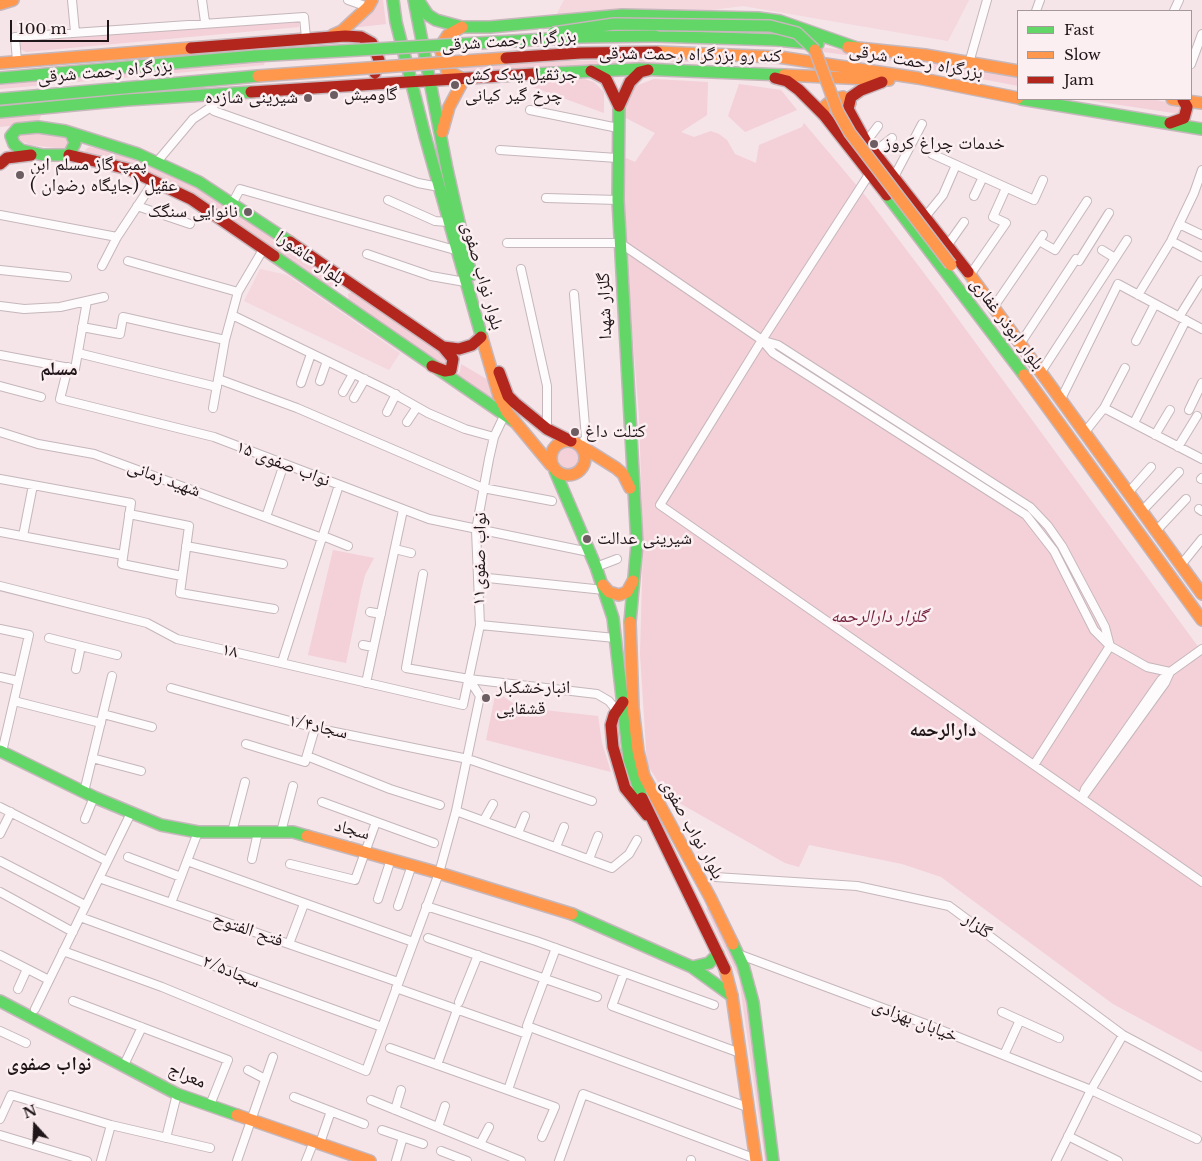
<!DOCTYPE html>
<meta charset="utf-8">
<style>
body{margin:0}
#map{position:relative;width:1202px;height:1161px;overflow:hidden;background:#f5e4e8;font-family:"Libre Baskerville",serif}
canvas{display:block}
.legend{position:absolute;left:1017px;top:10px;width:175px;height:90px;box-sizing:border-box;background:#fceff2;border:1px solid #a4989b;margin:0;padding:6px 9px;list-style:none;font-size:15px;color:#201518}
.legend li{display:flex;align-items:center;gap:10px;height:25px}
.legend b{width:25px;border:1px solid #a4989b}
.north{position:absolute;left:10px;top:1101px;width:50px;height:50px;-webkit-text-stroke:4px #fceff2;paint-order:stroke;rotate:340deg;font-size:14px;font-weight:700;line-height:20px;text-align:center;color:#201518}
.north::after{content:'';display:block;margin:auto;width:18px;height:22px;background:#201518;clip-path:polygon(50% 0,100% 100%,50% 72%,0 100%)}
.scale{position:absolute;left:10px;top:20px;width:99px;height:22px;box-sizing:border-box;border:2px solid #201518;border-top:0;padding-left:6px;font-size:15px;line-height:18px;white-space:nowrap;color:#201518;-webkit-text-stroke:4px #fceff2;paint-order:stroke}
</style>
<div id="map">
<canvas width="1202" height="1161"></canvas>
<ul class="legend">
<li><b style="height:6px;background:#63d668"></b>Fast</li>
<li><b style="height:6px;background:#ff974d"></b>Slow</li>
<li><b style="height:6px;background:#b3261e"></b>Jam</li>
</ul>
<div class="north">N</div>
<div class="scale">100 m</div>
</div>
<script>
const ctx = document.querySelector('canvas').getContext('2d');
ctx.lineJoin = 'round';
function fill(path, color) {
  ctx.fillStyle = color;
  ctx.fill(path, 'evenodd');
}
function poly(rows) {
  const path = new Path2D();
  for (const r of rows) {
    if (r.length === 3) {
      path.moveTo(r[0] + r[2], r[1]);
      path.arc(r[0], r[1], r[2], 0, 2 * Math.PI);
      continue;
    }
    path.moveTo(r[0], r[1]);
    for (let i = 2; i < r.length; i += 2) path.lineTo(r[i], r[i + 1]);
  }
  return path;
}
function stroke(path, color, width, dash) {
  ctx.strokeStyle = color;
  ctx.lineWidth = width;
  ctx.lineCap = dash ? 'butt' : 'round';
  ctx.setLineDash(dash || []);
  ctx.stroke(path);
}
function drawText(font, color, halo, rows, align = 'center') {
  ctx.font = font + ' "Libre Baskerville","Noto Naskh Arabic",serif';
  ctx.lineWidth = 5;
  ctx.setLineDash([]);
  ctx.textBaseline = 'middle';
  ctx.strokeStyle = halo;
  ctx.fillStyle = color;
  for (const [text, x, y, turn = 0] of rows) {
    ctx.save();
    ctx.translate(x, y);
    ctx.rotate((+turn || 0) * Math.PI / 180);
    ctx.textAlign = isNaN(turn) ? turn : align;
    if (halo) ctx.strokeText(text, 0, 0);
    ctx.fillText(text, 0, 0);
    ctx.restore();
  }
}
fill(poly([
 [564,0,969,0,948,41,743,6,673,15,551,25],
 [260,269,287,275,400,353,389,370,244,301]
]), '#f5d7de');
fill(poly([
 [376,0,383,0,386,24,351,28],
 [299,20,299,27,26,52,20,49,21,42],
 [821,47,932,62,1018,77,1018,86,889,61,824,52],
 [716,59,816,67,737,62,674,62,476,71,465,71,458,67,562,61],
 [265,62,264,65,0,89,0,85],
 [581,78,594,82,604,92,604,113,527,85,541,80],
 [654,79,708,82,707,115,681,132,694,137,711,131,719,134,727,140,735,154,756,163,759,145,802,127,804,123,868,199,939,293,1202,652,1202,1052,1113,1004,941,877,902,864,809,845,799,867,785,863,667,796,647,764,640,654,643,544,639,416,627,266,623,161,626,158,635,162,655,133,624,117,626,103,635,86],
 [739,84,781,90,797,110,745,132,728,116],
 [1080,99,1150,99,1178,104,1180,114],
 [42,113,38,123,0,127,0,117],
 [32,132,63,136,70,140,66,148,56,148,30,145,17,139,17,134],
 [89,147,102,149,143,162,198,188,335,279,335,285,329,287,196,197,86,155,85,150],
 [354,291,435,347,450,359,445,368,349,300,348,294],
 [461,364,490,381,495,395,492,402,454,376,460,372],
 [568,458,10],
 [333,550,374,558,365,575,361,591,346,663,308,655],
 [496,691,511,702,526,708,598,716,602,743,611,772,486,740],
 [707,907,709,907,748,987,771,1161,765,1161,739,978,706,909]
]), '#f4d0d9');
const street = poly([
 [72,0,75,32],
 [202,0,205,22],
 [348,0,368,7],
 [1036,11,1040,0],
 [1174,11,1179,0],
 [17,61,15,37,304,17,306,38],
 [969,63,987,0],
 [1191,64,1202,34],
 [530,110,618,128],
 [214,111,418,183,439,187],
 [866,142,878,126],
 [500,150,617,158],
 [873,153,892,138],
 [932,154,1034,200,1043,180],
 [156,163,193,119,229,95],
 [870,173,762,340,660,505,1202,882],
 [894,177,922,124],
 [974,196,983,177],
 [546,198,618,200],
 [388,200,435,221,448,222],
 [232,204,240,189,455,250],
 [137,206,190,224],
 [0,215,117,237],
 [925,217,943,195,956,165],
 [1179,224,1202,235],
 [1039,241,1055,250,1087,201],
 [1171,241,1202,257],
 [507,243,620,243,762,340,773,353,1026,515,1054,551,1094,630,1110,646,1147,667,1170,672],
 [947,246,964,222],
 [1102,250,1115,258],
 [367,254,431,276,465,282],
 [128,261,238,292],
 [102,266,117,237,154,181],
 [521,269,547,386,547,429],
 [0,270,67,277],
 [970,275,1006,223,993,217,1006,188],
 [574,294,586,438,580,446],
 [1138,295,1171,241,1194,193,1202,170],
 [0,306,24,309,60,307,104,297],
 [993,308,1043,235],
 [232,315,389,391,428,413,465,429,494,437],
 [1179,317,1202,280],
 [82,327,120,334,123,317,225,340],
 [764,341,778,345,1030,507,1048,526,1062,546,1105,627,1110,646,1034,765],
 [1136,341,1155,304],
 [1020,344,1076,259,1079,261,1109,213],
 [78,353,217,387],
 [0,355,75,369,87,301],
 [68,367,60,399,214,437,429,519,589,552],
 [1041,372,1127,240],
 [218,379,297,408,483,488,552,501],
 [320,381,327,361],
 [301,383,311,354],
 [0,386,41,397],
 [343,392,353,374],
 [354,398,365,379],
 [1061,399,1118,284,1202,329],
 [213,408,225,340,238,292,264,248],
 [1104,408,1202,459],
 [1189,410,1202,383],
 [387,412,396,394],
 [407,422,417,407],
 [1134,423,1186,320],
 [0,432,38,444,94,454,322,538],
 [1085,432,1104,408,1125,368],
 [1155,435,1170,410],
 [1178,447,1197,416],
 [0,479,131,503,122,564,182,576],
 [1201,479,1202,478],
 [1128,493,1151,467],
 [1199,509,1202,511],
 [1142,511,1179,472],
 [129,514,189,526,180,593,274,609],
 [266,517,284,464],
 [1156,531,1186,499],
 [0,532,123,555],
 [23,536,33,485],
 [323,536,348,546],
 [186,546,283,564],
 [395,549,411,553],
 [1181,565,1202,539],
 [596,567,617,559],
 [423,574,406,668,469,679,597,694,609,701,617,711],
 [478,577,604,590],
 [0,586,147,623,177,639,463,705,480,625,476,530,489,459,494,437,504,416],
 [370,612,381,614],
 [480,625,615,638],
 [0,629,29,635,2,752],
 [49,638,117,655],
 [363,645,373,647],
 [282,662,339,485],
 [76,669,81,646],
 [1170,672,1165,683,1082,798,1085,789,1161,680,1170,672,1202,649],
 [0,677,18,681],
 [366,683,403,510],
 [171,688,315,728,468,759,592,801],
 [14,701,101,723],
 [103,714,152,727],
 [246,744,305,762,315,728],
 [307,756,390,789,440,805],
 [92,758,141,771],
 [84,792,112,676],
 [322,802,434,843],
 [0,807,107,861],
 [456,811,612,868,629,854,637,840],
 [85,819,94,797],
 [484,820,493,804],
 [232,832,245,782],
 [281,832,293,786],
 [518,833,525,816],
 [0,834,11,812],
 [556,847,564,827],
 [128,857,181,877],
 [252,859,258,832],
 [589,859,598,836],
 [0,861,85,905],
 [187,861,413,942],
 [290,864,355,880,376,822],
 [715,877,857,886,949,906,1123,1035,1202,1077],
 [99,878,398,982],
 [0,892,73,932],
 [378,899,391,859],
 [171,903,198,832],
 [398,906,412,865],
 [426,906,536,941,714,1005],
 [80,917,382,1027],
 [428,938,597,997],
 [289,944,304,904],
 [556,948,527,1026,747,1107],
 [63,951,162,987,366,1071,439,873,456,811,480,696,469,679],
 [738,954,923,1023,1091,1090,1197,1139],
 [0,955,49,980],
 [624,973,612,1006,740,1053],
 [396,988,527,1034],
 [18,989,27,969],
 [73,1001,228,1060,210,1105],
 [459,1002,478,955],
 [35,1009,131,813],
 [1002,1012,1059,1038],
 [0,1031,26,1043],
 [390,1048,555,1107,542,1137],
 [1004,1055,1020,1020],
 [124,1065,142,1027],
 [437,1065,457,1010],
 [248,1070,265,1079],
 [508,1090,528,1031],
 [294,1097,364,1124],
 [371,1100,521,1161],
 [395,1110,401,1090],
 [0,1119,11,1095,111,1125,210,1148],
 [438,1127,445,1106],
 [382,1130,423,1144],
 [0,1135,87,1161],
 [1068,1136,1118,1161],
 [166,1138,177,1094],
 [320,1143,331,1111],
 [480,1144,489,1127],
 [441,1151,467,1161],
 [101,1161,111,1125],
 [237,1161,273,1057],
 [306,1161,314,1141],
 [396,1161,403,1137],
 [559,1161,583,1094,756,1159],
 [691,1161,691,1160],
 [1056,1161,1091,1090,1123,1035]
]);
const fast = poly([
 [393,0,396,22,425,136,482,338],
 [414,0,447,169,471,275],
 [418,0,428,15,436,20,462,27,490,27,622,15,758,18,780,21,857,48],
 [655,36,777,40,818,44],
 [533,74,639,69,784,75],
 [0,78,255,56],
 [0,99,258,76],
 [1021,99,1202,129],
 [619,106,618,200,637,544,630,622],
 [0,112,127,100,251,92],
 [71,133,75,143,69,155,43,155,21,150,14,144,11,136,17,129,38,127,65,131,138,154,199,182,290,242],
 [887,195,1024,375],
 [274,256,515,422],
 [555,471,596,567,613,618,629,759,642,798],
 [0,751,94,797,161,825,198,832,293,832,307,836],
 [572,914,692,967,732,996],
 [733,944,743,965,753,1002,773,1161],
 [692,967,709,963,718,954],
 [0,1001,177,1094,237,1115]
]);
const slow = poly([
 [0,4,13,0],
 [462,27,448,35,442,44,441,51,447,71,462,78],
 [333,35,342,31,368,7,372,0],
 [848,47,925,55,1018,71],
 [657,52,779,57,918,78,1018,98],
 [0,63,191,48],
 [784,75,889,80],
 [1172,99,1202,103],
 [824,115,824,107,833,99,843,97,850,103],
 [442,132,449,107,464,79],
 [968,272,1202,594],
 [482,338,499,396,507,412,551,465],
 [1024,375,1202,620],
 [568,458,17],
 [581,446,616,468,623,474,630,488],
 [603,585,609,592,619,595,627,592,633,581],
 [630,622,633,708,638,751,644,776,710,897,733,944],
 [307,836,439,873,572,914],
 [725,969,732,996,756,1161],
 [237,1115,370,1161]
]);
const jam = poly([
 [191,48,345,36,361,37,372,43,379,60,375,73],
 [591,71,606,79,619,106,630,82,640,72,648,70],
 [775,78,787,81,799,90,824,115,887,195],
 [882,82,861,90,851,97,848,109,866,142,968,272],
 [251,92,533,74],
 [1170,123,1184,118,1187,107,1183,100],
 [69,155,128,169,191,199,274,256],
 [0,164,7,158,31,155],
 [290,242,443,347,453,359,451,370,445,371,432,366],
 [443,347,459,349,472,345,481,337],
 [499,372,508,396,515,403,547,429,571,441],
 [623,702,614,715,611,725,613,747,625,788,647,815],
 [642,798,725,969]
]);
stroke(street, '#c5b7bb', 10);
stroke(fast, '#c5b7bb', 14);
stroke(slow, '#c5b7bb', 14);
stroke(jam, '#c5b7bb', 14);
stroke(street, '#fefbfc', 8);
stroke(fast, '#63d668', 11);
stroke(slow, '#ff974d', 11);
stroke(jam, '#b3261e', 11);
const fastBridge = poly([
 [553,33,614,24,770,26,797,33,815,50],
 [255,56,582,37,655,36]
]);
const slowBridge = poly([
 [815,50,838,112,850,133,951,265],
 [258,76,506,58]
]);
const jamBridge = poly([
 [506,58,581,53,657,52]
]);
stroke(fastBridge, '#c5b7bb', 14, []);
stroke(slowBridge, '#c5b7bb', 14, []);
stroke(jamBridge, '#c5b7bb', 14, []);
stroke(fastBridge, '#63d668', 11);
stroke(slowBridge, '#ff974d', 11);
stroke(jamBridge, '#b3261e', 11);
for (const [x, y, r, color] of [
 [455,85,5,"#6b5d61"],
 [334,95,5,"#6b5d61"],
 [308,98,5,"#6b5d61"],
 [874,144,5,"#6b5d61"],
 [20,175,5,"#6b5d61"],
 [248,212,5,"#6b5d61"],
 [575,432,5,"#6b5d61"],
 [587,539,5,"#6b5d61"],
 [486,698,5,"#6b5d61"]
]) {
  const dot = new Path2D();
  dot.arc(x, y, r, 0, 2 * Math.PI);
  ctx.fillStyle = color;
  ctx.fill(dot);
  stroke(dot, '#fceff2', 2);
}
drawText('18px', '#201518', '#fceff2', [
 ["بزرگراه رحمت شرقی",509,41,-4],
 ["کند رو بزرگراه رحمت شرقی",690,55,1],
 ["بزرگراه رحمت شرقی",916,62,10],
 ["بزرگراه رحمت شرقی",105,72,-5],
 ["بلوار عاشورا",310,258,35],
 ["بلوار نواب صفوی",482,276,74],
 ["گلزار شهدا",605,306,-92],
 ["بلوار ابوذر غفاری",1007,324,53],
 ["نواب صفوی ۱۵",283,464,21],
 ["شهید زمانی",164,479,20],
 ["۱۱نواب صفوی",480,559,-89],
 ["۱۸",230,651,13],
 ["۱/۴سجاد",318,727,13],
 ["بلوار نواب صفوی",692,829,61],
 ["سجاد",352,830,15],
 ["گلزار",977,926,36],
 ["فتح الفتوح",248,930,19],
 ["۲/۵سجاد",231,972,22],
 ["خیابان بهزادی",915,1021,21],
 ["معراج",187,1076,23]
]);
drawText('18px', '#201518', '#fceff2', [
 ["جرثقیل یدک کش",465,75],
 ["چرخ گیر کیانی",465,96],
 ["گاومیش",344,95],
 ["شیرینی شازده",298,98,"right"],
 ["خدمات چراغ کروز",884,144],
 ["پمپ گاز مسلم ابن",30,165],
 ["عقیل (جایگاه رضوان )",30,186],
 ["نانوایی سنگک",238,212,"right"],
 ["کتلت داغ",585,432],
 ["شیرینی عدالت",597,539],
 ["انبارخشکبار",496,688],
 ["قشقایی",496,709]
], 'left');
drawText('italic 18px', '#73213e', '#fceff2', [
 ["گلزار دارالرحمه",879,617]
]);
drawText('bold 19px', '#201518', '#fceff2', [
 ["مسلم",59,370],
 ["دارالرحمه",943,731],
 ["نواب صفوی",49,1065]
]);
</script>
